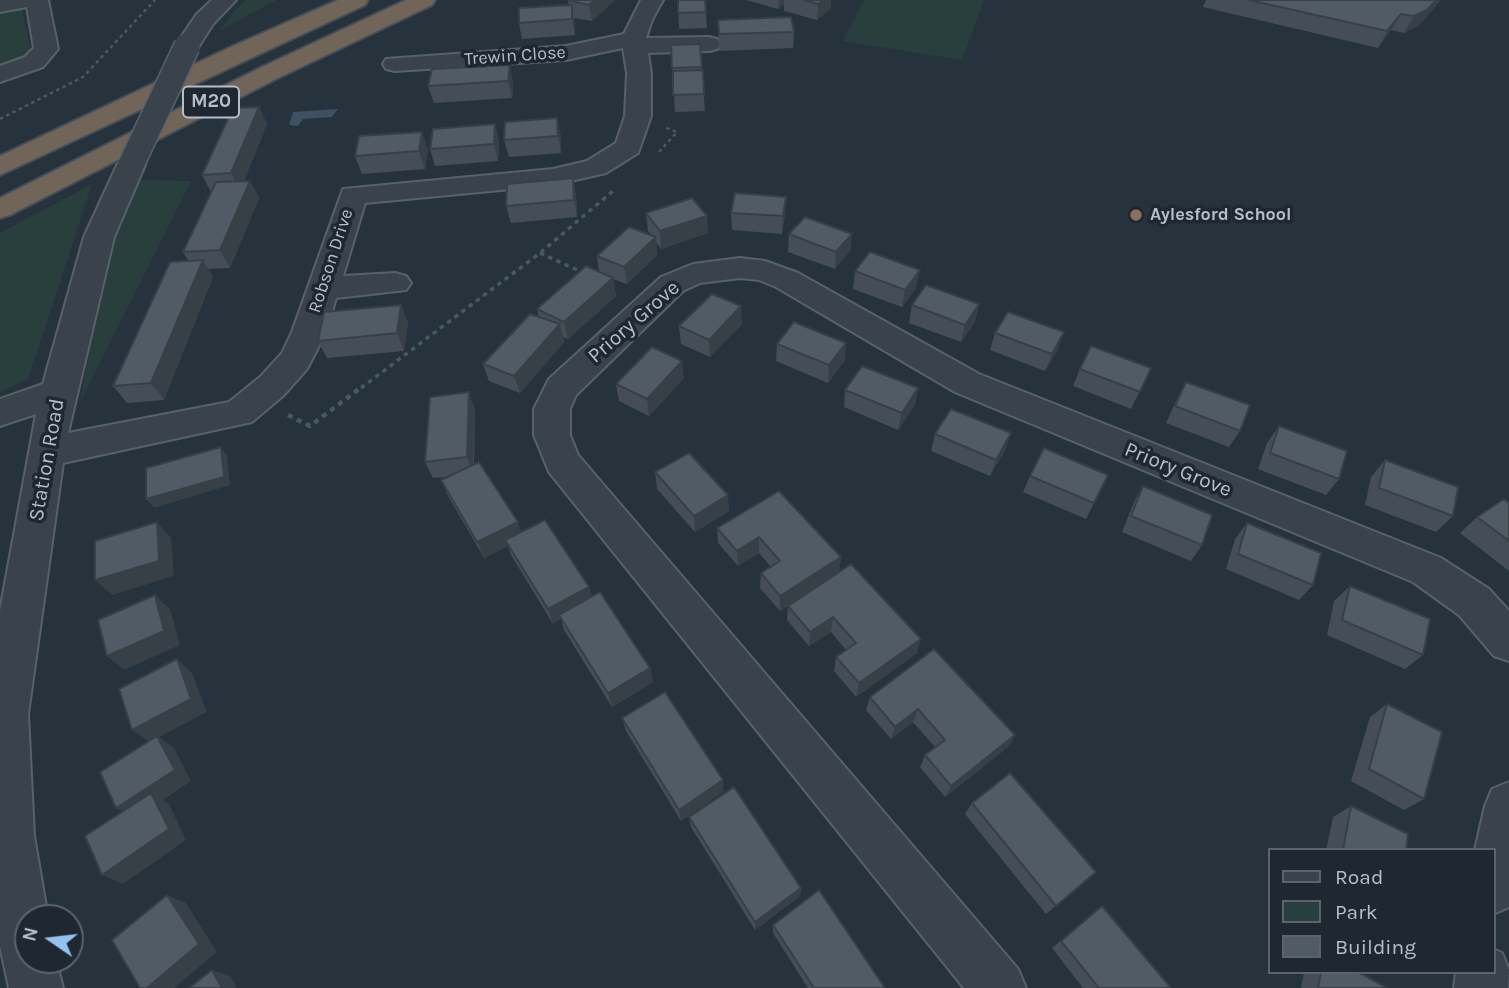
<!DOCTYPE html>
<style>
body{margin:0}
#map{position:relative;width:1509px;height:988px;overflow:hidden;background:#26323c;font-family:Karla,sans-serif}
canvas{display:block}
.legend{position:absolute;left:1268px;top:848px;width:228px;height:126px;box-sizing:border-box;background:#1f2831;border:2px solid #5b646d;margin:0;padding:9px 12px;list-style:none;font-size:21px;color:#b6bec7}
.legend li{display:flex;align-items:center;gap:14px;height:35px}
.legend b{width:35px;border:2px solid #5b646d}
.north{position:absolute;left:14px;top:904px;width:70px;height:70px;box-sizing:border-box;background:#1f2831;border:2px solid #5b646d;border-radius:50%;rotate:284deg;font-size:19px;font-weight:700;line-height:28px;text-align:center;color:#b6bec7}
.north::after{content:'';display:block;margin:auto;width:24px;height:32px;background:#94c1ee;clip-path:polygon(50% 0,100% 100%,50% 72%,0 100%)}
</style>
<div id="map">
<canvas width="1509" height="988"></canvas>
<ul class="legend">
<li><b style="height:9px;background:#3a434c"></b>Road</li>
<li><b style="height:19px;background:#293f3e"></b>Park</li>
<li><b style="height:19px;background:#505b66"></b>Building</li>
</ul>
<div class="north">N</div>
</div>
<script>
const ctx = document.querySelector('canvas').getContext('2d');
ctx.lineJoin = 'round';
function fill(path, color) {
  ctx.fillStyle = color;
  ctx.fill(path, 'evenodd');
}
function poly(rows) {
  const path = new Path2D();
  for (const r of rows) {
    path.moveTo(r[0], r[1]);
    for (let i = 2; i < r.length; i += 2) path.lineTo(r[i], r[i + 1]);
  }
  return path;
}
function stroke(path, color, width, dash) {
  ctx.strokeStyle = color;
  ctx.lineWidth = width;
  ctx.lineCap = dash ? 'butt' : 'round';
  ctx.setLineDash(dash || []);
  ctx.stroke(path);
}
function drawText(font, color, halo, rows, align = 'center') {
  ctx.font = font + ' Karla,sans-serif';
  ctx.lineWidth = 7;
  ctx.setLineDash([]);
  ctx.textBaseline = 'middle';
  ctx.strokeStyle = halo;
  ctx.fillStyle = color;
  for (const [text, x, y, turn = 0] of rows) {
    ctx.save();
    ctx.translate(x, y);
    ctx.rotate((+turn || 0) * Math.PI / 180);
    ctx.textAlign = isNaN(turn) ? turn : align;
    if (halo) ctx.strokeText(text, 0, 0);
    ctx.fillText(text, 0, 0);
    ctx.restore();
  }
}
fill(poly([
 [246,0,276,0,219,31,237,8],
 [864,0,984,0,962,60,843,41],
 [22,9,31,52,18,64,0,67,0,12],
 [140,180,191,181,81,400,95,307,116,234],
 [92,184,28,379,0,392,0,233]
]), '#293f3e');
fill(poly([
 [338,109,332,117,303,119,298,126,289,125,293,112]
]), '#3d5163');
const minor = poly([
 [0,0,48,0,58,49,43,67,0,82,0,66,25,57,34,48,27,7,0,12,0,0],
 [212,0,236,0,213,24,196,51,187,53,178,51,175,46,196,15,212,0],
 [641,0,663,0,652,20,646,38,709,37,717,39,721,44,717,49,709,51,648,53,651,73,651,116,638,153,606,173,553,185,365,203,343,276,395,273,406,276,411,283,406,290,336,298,326,332,307,369,284,395,252,422,63,463,28,714,34,836,48,918,28,918,28,960,56,960,63,988,9,988,0,946,0,611,36,414,0,426,0,399,43,384,84,237,117,165,121,159,131,157,141,159,145,165,114,237,68,433,229,402,260,377,282,353,292,332,343,189,553,169,587,161,616,143,625,116,627,73,623,48,566,60,395,71,386,69,383,64,386,59,566,46,624,34,641,0],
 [740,258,765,261,798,273,979,374,1441,558,1489,589,1509,611,1509,661,1494,656,1459,615,1413,582,955,392,776,287,759,280,740,278,700,283,683,291,576,395,570,409,570,435,578,455,1018,969,1026,988,964,988,549,472,534,435,534,409,549,379,661,277,693,264,740,258],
 [1509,782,1509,907,1493,914,1493,850,1475,850,1485,806,1492,789,1509,782],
 [1493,949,1502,953,1509,970,1508,988,1454,988,1456,972,1493,972,1493,949]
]);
const highway = poly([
 [338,0,368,0,365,5,0,175,0,156,233,46,338,0],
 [406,0,435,0,432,5,280,77,10,215,0,218,0,198,262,67,406,0]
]);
stroke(minor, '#58616a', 4);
stroke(highway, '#454e57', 4);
stroke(poly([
 [0,119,83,77,155,0],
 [659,152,677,132,664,127]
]), '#485b5b', 2.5, [3.5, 3.5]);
stroke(poly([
 [540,253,584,273],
 [361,388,540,253,613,191]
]), '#485b5b', 3.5, [4.5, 4.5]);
stroke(poly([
 [288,415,310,426,363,386]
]), '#485b5b', 4.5, [5, 5]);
fill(minor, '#3a434c');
fill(highway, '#716458');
const minorBridge = poly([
 [131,165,187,46]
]);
stroke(minorBridge, '#58616a', 28, []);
stroke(minorBridge, '#3a434c', 25);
fill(poly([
 [568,0,615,0,592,21,574,18,575,35,522,39,519,23,569,5],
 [678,0,705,0,707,28,679,29],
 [746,0,831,0,831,8,817,20,784,11,784,4,778,9],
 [1206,0,1441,0,1418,26,1404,33,1391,30,1378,48,1203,7],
 [718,20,794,32,793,48,719,51],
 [700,44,705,111,675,112,671,45],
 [432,69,513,82,512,98,434,103,428,86],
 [259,107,267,124,244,181,250,181,259,198,230,268,208,269,213,277,164,400,127,403,113,386,188,260,183,252,211,192,202,175],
 [495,124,499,142,498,161,435,166,430,149],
 [561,136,561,153,509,157,504,140],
 [428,149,425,169,362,174,355,156],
 [573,178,576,195,577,217,511,223,506,206],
 [786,197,785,214,782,234,732,230,731,213],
 [646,213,708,233,661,249,656,242,657,255,627,284,613,279,616,296,568,339,563,337,564,342,520,393,489,381,483,364,539,317,537,309,599,272,597,256,652,236,648,231],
 [789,234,852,234,850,251,835,269,788,252],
 [855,271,916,288,902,307,853,289],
 [979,304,975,322,961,342,909,323,912,305],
 [408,322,404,351,327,358,318,341],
 [742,324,710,357,681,344,679,326],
 [995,333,1058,349,1045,371,990,350],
 [777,344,845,360,828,383,776,361],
 [1151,368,1131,409,1073,386,1080,369],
 [684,378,649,416,619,401,616,384],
 [1186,382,1240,431,1229,447,1166,423,1177,399],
 [918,388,915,405,898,430,844,407,845,390],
 [475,409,474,464,521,532,589,587,592,597,650,668,653,682,612,707,564,630,561,619,553,624,511,555,508,546,484,558,448,496,441,480,447,477,433,478,425,462],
 [1279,426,1339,479,1326,495,1258,469,1267,443],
 [935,434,1005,450,990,476,931,451],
 [1385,460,1453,516,1436,532,1365,505,1371,477],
 [655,472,729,511,695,532,657,489],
 [1030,476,1094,503,1086,519,1023,492],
 [1143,486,1202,545,1191,561,1122,532,1134,502],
 [1509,503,1509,571,1460,533,1477,517],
 [1247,523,1313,585,1299,600,1226,569,1235,539],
 [717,528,841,557,839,572,917,653,856,697,834,671,836,657,846,650,831,632,809,646,787,620,788,606,780,611,760,588,761,573,771,567,759,553,738,566,718,543],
 [1350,586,1423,655,1405,669,1327,635,1334,601],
 [870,697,1015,735,1008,747,945,797,920,767,925,755,935,747,913,722,891,739,866,710],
 [1387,704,1424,799,1404,810,1351,781,1370,717],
 [622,718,724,791,681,821,626,731],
 [972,803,1096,872,1046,914,965,814],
 [1351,806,1406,850,1326,850,1333,817],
 [689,817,801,888,800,896,755,930,691,827],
 [1102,906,1171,988,1083,988,1052,948],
 [773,925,885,988,808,988,773,933],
 [1304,972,1358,972,1387,988,1301,988]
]), '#454e58');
fill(poly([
 [595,0,615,0,592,21,589,5],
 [779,0,784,0,784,4,778,9],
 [823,0,831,0,831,8,817,20,818,4],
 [1436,0,1441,0,1418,26,1404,33,1414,16],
 [572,5,574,21,575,35,572,19],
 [1401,14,1391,30,1378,48,1387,31],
 [510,65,513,82,512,98,508,81],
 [259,107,267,124,240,191,231,173],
 [557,118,561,136,561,153,558,136],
 [495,124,499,142,498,161,494,144],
 [422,132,428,149,425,169,419,151],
 [573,178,576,195,577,217,574,200],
 [250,181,259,198,230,268,220,250],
 [786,197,785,214,782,234,783,216],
 [707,216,708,233,661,249,660,231],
 [852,234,850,251,835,269,836,252],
 [656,237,657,255,627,284,624,267],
 [203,260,213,277,164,400,151,383],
 [920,270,916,288,902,307,905,290],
 [613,278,616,296,568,339,564,322],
 [979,304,975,322,961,342,965,325],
 [401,305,408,322,404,351,397,333],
 [741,306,742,324,710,357,709,340],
 [560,324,564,342,520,393,514,376],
 [1064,332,1058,349,1045,371,1052,354],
 [846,343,845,360,828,383,829,365],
 [682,361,684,378,649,416,647,399],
 [918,388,915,405,898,430,902,413],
 [469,392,475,409,473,473,467,457],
 [1011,433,1005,450,990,476,996,460],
 [221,447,227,456,230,485,154,508,146,499],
 [728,495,729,511,695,532,694,516],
 [157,522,171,538,174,576,112,595,95,580],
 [518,522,523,538,505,540,508,546,484,558,477,542],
 [759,537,759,553,738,566,737,551],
 [841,557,839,572,780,611,780,596],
 [589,587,593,602,559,615,561,619,553,624,548,609],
 [155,595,170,609,180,645,124,670,107,656],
 [833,617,831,632,809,646,810,632],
 [921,639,917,653,856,697,859,683],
 [177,659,192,673,207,712,159,737,174,748,191,781,163,800,169,804,186,840,123,884,102,875,135,819,116,808,150,742,132,730],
 [650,668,653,682,612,707,608,693],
 [918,709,913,722,891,739,895,727],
 [1015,735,1008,747,945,797,951,786],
 [723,780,724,791,681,821,679,810],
 [801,888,800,896,755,930,755,922],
 [167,895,186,903,217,952,174,988,147,988],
 [212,970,230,976,237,988,222,988]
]), '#384047');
const building = poly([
 [568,0,595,0,589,5,568,0],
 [678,0,705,0,706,12,678,13,678,0],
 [804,0,823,0,818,4,804,0],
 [1249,0,1436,0,1427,10,1414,16,1401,14,1387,31,1249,0],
 [572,5,572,19,519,23,519,8,572,5],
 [791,17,794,32,719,34,718,20,791,17],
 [700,44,702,67,672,68,671,45,700,44],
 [510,65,508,81,428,86,432,69,510,65],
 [703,70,704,94,673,95,673,71,703,70],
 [259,107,231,173,202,175,233,108,259,107],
 [557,118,558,136,504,140,505,122,557,118],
 [495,124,494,144,430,149,433,129,495,124],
 [422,132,419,151,355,156,359,136,422,132],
 [573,178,574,200,506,206,507,184,573,178],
 [250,181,220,250,183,252,216,182,250,181],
 [735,193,786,197,783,216,731,213,735,193],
 [692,198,707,216,660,231,646,213,692,198],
 [805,217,852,234,836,252,789,234,805,217],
 [629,227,656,237,624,267,597,256,629,227],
 [870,252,920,270,905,290,855,271,870,252],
 [203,260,151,383,113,386,170,262,203,260],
 [586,266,613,278,564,322,537,309,586,266],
 [926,285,979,304,965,325,912,305,926,285],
 [712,294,741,306,709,340,679,326,712,294],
 [401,305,397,333,318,341,324,312,401,305],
 [1008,312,1064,332,1052,354,995,333,1008,312],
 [530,314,560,324,514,376,483,364,530,314],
 [794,322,846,343,829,365,777,344,794,322],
 [1091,346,1151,368,1140,392,1080,369,1091,346],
 [652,347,682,361,647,399,616,384,652,347],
 [862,366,918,388,902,413,845,390,862,366],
 [1186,382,1250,405,1240,431,1175,406,1186,382],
 [469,392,467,457,425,462,430,397,469,392],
 [951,409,1011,433,996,460,935,434,951,409],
 [1279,426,1347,451,1339,479,1270,453,1279,426],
 [221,447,224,477,146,499,146,468,221,447],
 [1044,448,1108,475,1094,503,1030,476,1044,448],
 [689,453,728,495,694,516,655,472,689,453],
 [1385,460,1458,487,1453,516,1379,488,1385,460],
 [479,462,518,522,477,542,441,480,479,462],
 [1143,486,1212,515,1202,545,1131,516,1143,486],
 [779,491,841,557,780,596,761,573,780,561,759,537,737,551,717,528,779,491],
 [1504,499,1509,503,1509,541,1477,517,1504,499],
 [545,520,589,587,548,609,505,540,545,520],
 [157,522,159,561,95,580,95,541,157,522],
 [1247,523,1321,553,1313,585,1238,554,1247,523],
 [851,564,921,639,859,683,836,657,856,643,833,617,810,632,788,606,851,564],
 [1350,586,1430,619,1423,655,1342,620,1350,586],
 [600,592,650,668,608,693,559,615,600,592],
 [155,595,164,631,107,656,98,620,155,595],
 [934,649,1015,735,951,786,925,755,945,740,918,709,895,727,870,697,934,649],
 [177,659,191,699,132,730,119,689,177,659],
 [665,692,723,780,679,810,622,718,665,692],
 [1387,704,1442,732,1424,799,1369,769,1387,704],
 [157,736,175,770,116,808,100,772,157,736],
 [1010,773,1096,872,1056,906,972,803,1010,773],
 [734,787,801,888,755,922,689,817,734,787],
 [151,793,169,829,102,875,85,836,151,793],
 [1351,806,1408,834,1406,850,1343,850,1351,806],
 [819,890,885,988,814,988,773,925,819,890],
 [167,895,199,944,147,988,140,988,112,940,167,895],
 [1102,906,1171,988,1099,988,1061,941,1102,906],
 [212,970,222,988,189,988,212,970],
 [1321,972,1358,972,1387,988,1318,988,1321,972]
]);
fill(building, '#505b66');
stroke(building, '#384047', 2);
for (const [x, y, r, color] of [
 [1136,215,7,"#8d6e63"]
]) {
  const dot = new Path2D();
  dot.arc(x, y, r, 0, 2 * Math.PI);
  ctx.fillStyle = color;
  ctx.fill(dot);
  stroke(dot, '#1f2831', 2.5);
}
drawText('18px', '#b6bec7', '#1f2831', [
 ["Trewin Close",515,56,-4],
 ["Robson Drive",331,261,-72]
]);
drawText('bold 18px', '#b6bec7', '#1f2831', [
 ["Aylesford School",1150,215]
], 'left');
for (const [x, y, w] of [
 [211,102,56]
]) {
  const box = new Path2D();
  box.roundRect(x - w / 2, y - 15.5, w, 31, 5);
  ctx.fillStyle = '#1f2831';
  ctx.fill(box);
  stroke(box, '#b6bec7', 2);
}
drawText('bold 19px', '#b6bec7', null, [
 ["M20",211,102]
]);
drawText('21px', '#b6bec7', '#1f2831', [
 ["Priory Grove",634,322,-41],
 ["Station Road",47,460,-80],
 ["Priory Grove",1178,470,22]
]);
</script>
